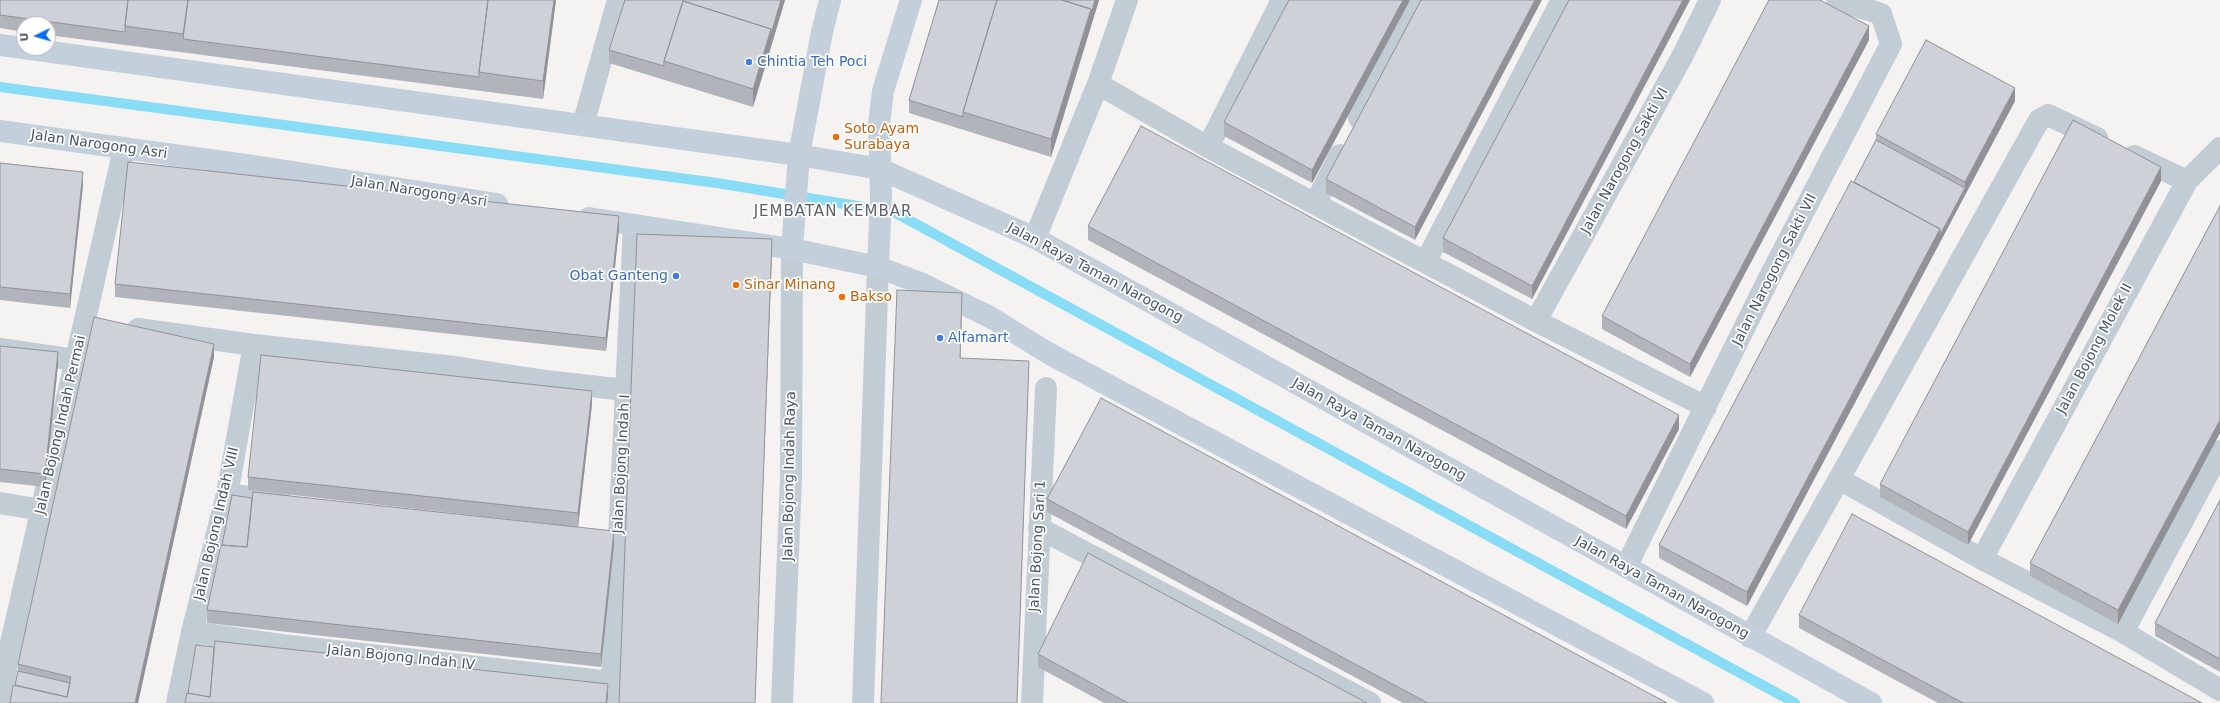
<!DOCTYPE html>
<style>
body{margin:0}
#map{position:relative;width:2220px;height:703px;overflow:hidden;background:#f5f2f2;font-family:"DejaVu Sans",sans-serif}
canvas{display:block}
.north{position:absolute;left:16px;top:16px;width:40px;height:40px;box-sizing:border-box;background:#fff;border:1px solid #b6bbc0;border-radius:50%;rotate:265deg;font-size:11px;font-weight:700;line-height:16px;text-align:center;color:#485562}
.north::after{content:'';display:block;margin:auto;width:14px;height:18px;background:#0a6df8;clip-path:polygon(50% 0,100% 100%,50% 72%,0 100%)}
</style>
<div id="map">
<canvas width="2220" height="703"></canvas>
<div class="north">U</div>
</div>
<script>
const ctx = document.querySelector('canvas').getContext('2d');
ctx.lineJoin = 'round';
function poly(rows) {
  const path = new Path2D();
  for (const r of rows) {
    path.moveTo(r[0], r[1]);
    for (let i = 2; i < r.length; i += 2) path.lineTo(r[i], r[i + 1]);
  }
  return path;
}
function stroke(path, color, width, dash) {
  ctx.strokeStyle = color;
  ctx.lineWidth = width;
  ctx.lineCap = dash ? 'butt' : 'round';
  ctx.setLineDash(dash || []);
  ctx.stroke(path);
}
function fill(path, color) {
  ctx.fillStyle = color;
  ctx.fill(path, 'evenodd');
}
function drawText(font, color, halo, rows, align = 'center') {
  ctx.font = font + ' "DejaVu Sans",sans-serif';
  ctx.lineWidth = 3.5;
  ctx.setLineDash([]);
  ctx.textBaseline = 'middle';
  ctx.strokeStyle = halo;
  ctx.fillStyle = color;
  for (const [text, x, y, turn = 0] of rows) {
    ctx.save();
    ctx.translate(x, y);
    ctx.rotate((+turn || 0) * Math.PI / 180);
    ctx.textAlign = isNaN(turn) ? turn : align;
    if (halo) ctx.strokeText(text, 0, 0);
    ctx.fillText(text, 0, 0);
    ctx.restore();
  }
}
stroke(poly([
 [0,87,717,183,894,212,1795,703]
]), '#88dcf5', 10);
stroke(poly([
 [1098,84,1208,147,1536,321,1706,407],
 [1359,118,1419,0],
 [583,125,618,0],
 [2097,138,2048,115,2039,120,1839,479,1982,559,2123,632,2220,690],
 [1208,147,1282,0],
 [2134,156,2187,181],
 [1316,202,1340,155],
 [1035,238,1098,84,1127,0],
 [1426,261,1562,0],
 [1536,321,1683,55,1710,0],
 [138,329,254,345,455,367,546,381,625,390],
 [0,349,76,360],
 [227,494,281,501],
 [0,503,42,510],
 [1039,528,1370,703],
 [1982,559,2187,181,2220,148],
 [1626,567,1768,280,1891,44,1881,14,1837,0],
 [192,632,281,645,611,682],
 [2123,632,2220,451],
 [1750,637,1839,479],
 [0,703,11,643,124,149],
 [177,703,192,632,227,494,254,345],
 [611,703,634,225],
 [782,703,791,478,792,249],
 [863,703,878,267],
 [1032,703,1046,388]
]), '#c2ccd5', 22);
stroke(poly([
 [0,45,799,155,880,169,1035,238,1871,703],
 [0,131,253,166,497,204],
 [589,218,792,249,878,267,920,283,990,317,1048,353,1703,703],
 [792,249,799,155,822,32,830,0],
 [878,267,881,197,879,124,883,91,911,0]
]), '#c4cfdc', 22);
fill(poly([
 [0,0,556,0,543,99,48,35,48,24,24,24,24,32,0,28],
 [625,0,785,0,753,107,609,63,609,50],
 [939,0,1099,0,1051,157,909,113,909,100],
 [1410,0,1312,183,1224,136,1224,122],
 [1421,0,1415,240,1326,193,1326,179],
 [1569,0,1690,0,1532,299,1443,252,1443,238],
 [1869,40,1690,377,1602,329,1602,316],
 [2015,101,1747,606,1659,558,1659,545,1876,140,1876,134],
 [0,163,83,185,70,308,0,300],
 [2161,181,1968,545,1880,497,1880,484],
 [2220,206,2220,433,2118,624,2030,576,2030,563],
 [1088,226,1679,429,1626,529,1088,240],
 [619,229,606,351,115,297,115,284],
 [0,346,58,365,45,487,0,482],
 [214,357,138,703,15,685,18,671,18,664],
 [592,404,578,527,248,490,248,477],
 [1047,499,1667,703,1403,703,1047,512],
 [2220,500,2220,672,2155,636,2155,623],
 [614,545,601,667,207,623,207,610],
 [1799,615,2202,703,1938,703,1799,628],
 [1038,654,1367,703,1104,703,1038,667]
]), '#b1b4ba');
fill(poly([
 [554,0,556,0,543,99,543,81],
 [781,0,785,0,753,107,753,89,771,29],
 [1095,0,1099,0,1051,157,1051,139,1091,9],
 [1403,0,1410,0,1312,183,1312,170],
 [1535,0,1542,0,1415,240,1415,227],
 [1683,0,1690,0,1532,299,1532,286],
 [1869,26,1869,40,1690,377,1690,364],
 [2015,88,2015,101,1747,606,1747,592,1940,229,1965,188,1965,182],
 [2161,167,2161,181,1968,545,1968,532],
 [83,172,83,185,70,308,70,294],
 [619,216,619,229,606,351,606,338],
 [772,239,772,252,755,703],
 [962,293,962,306,960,372,960,358],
 [214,344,214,357,138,703,135,703],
 [58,352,58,365,45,487,45,474],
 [592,391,592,404,578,527,578,513],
 [1679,415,1679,429,1626,529,1626,516],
 [2220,420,2220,433,2118,624,2118,610],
 [614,531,614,545,601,667,601,654],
 [608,684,608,697,607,703,606,703]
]), '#909297');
const building = poly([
 [0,0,128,0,125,26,125,32,0,15,0,0],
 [128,0,188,0,183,34,125,26,128,0],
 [188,0,488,0,479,72,479,77,183,39,188,0],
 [488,0,554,0,543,81,479,72,488,0],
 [625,0,781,0,771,34,771,29,683,1,664,61,664,66,609,50,625,0],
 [939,0,997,0,963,112,963,117,909,100,939,0],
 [997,0,1062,0,1091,9,1051,139,963,112,997,0],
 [1062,0,1095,0,1091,14,1091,9,1062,0],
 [1289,0,1403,0,1312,170,1224,122,1289,0],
 [1421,0,1535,0,1415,227,1326,179,1421,0],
 [1569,0,1683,0,1532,286,1443,238,1569,0],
 [1769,0,1820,0,1869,26,1690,364,1602,316,1769,0],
 [683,1,771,29,753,89,664,61,683,1],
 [1926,40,2015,88,1965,182,1876,134,1926,40],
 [2073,120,2161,167,1968,532,1880,484,2073,120],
 [1141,126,1679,415,1626,516,1088,226,1141,126],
 [1876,140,1965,188,1940,235,1940,229,1854,182,1876,140],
 [128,162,619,216,606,338,115,284,128,162],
 [0,163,83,172,70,294,0,287,0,163],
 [1851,181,1940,229,1747,592,1659,545,1851,181],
 [2220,206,2220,420,2118,610,2030,563,2220,206],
 [637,234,772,239,755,703,619,703,637,234],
 [897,290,962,293,960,358,1029,361,1017,703,881,703,897,290],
 [94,317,214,344,135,703,10,703,13,685,67,697,71,677,18,664,94,317],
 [0,346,58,352,45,474,0,469,0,346],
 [261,355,592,391,578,513,248,477,261,355],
 [1101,398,1667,703,1428,703,1047,499,1101,398],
 [253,492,614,531,601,654,207,610,221,545,247,547,253,492],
 [232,495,252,498,247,547,222,545,232,495],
 [2220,500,2220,659,2155,623,2220,500],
 [1852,514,2202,703,1963,703,1799,615,1852,514],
 [1088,553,1367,703,1128,703,1038,654,1088,553],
 [215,641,608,684,606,703,185,703,187,693,210,697,215,641],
 [196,645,214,647,210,697,188,693,196,645],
 [18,671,70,683,67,697,15,685,18,671]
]);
fill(building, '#ced1d8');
stroke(building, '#909297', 1);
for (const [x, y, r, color] of [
 [749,62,4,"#3f7fe0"],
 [836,137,4,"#e8710a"],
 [676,276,4,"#3f7fe0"],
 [736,285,4,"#e8710a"],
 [842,297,4,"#e8710a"],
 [940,338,4,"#3f7fe0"]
]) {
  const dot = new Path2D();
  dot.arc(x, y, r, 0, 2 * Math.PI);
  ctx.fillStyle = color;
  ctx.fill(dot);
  stroke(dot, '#fff', 1.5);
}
drawText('14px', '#366cbe', '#fff', [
 ["Chintia Teh Poci",757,62],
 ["Obat Ganteng",668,276,"right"],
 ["Alfamart",948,338]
], 'left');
drawText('14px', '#c56008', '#fff', [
 ["Soto Ayam",844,129],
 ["Surabaya",844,145],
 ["Sinar Minang",744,285],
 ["Bakso",850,297]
], 'left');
drawText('14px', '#485562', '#fff', [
 ["Jalan Narogong Asri",99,145,8],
 ["Jalan Narogong Sakti VI",1625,161,-61],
 ["Jalan Narogong Asri",419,192,9],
 ["Jalan Narogong Sakti VII",1775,270,-63],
 ["Jalan Raya Taman Narogong",1095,273,28],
 ["Jalan Bojong Molek II",2095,349,-62],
 ["Jalan Bojong Indah Permai",61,425,-77],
 ["Jalan Raya Taman Narogong",1379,430,29],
 ["Jalan Bojong Indah I",622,464,-87],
 ["Jalan Bojong Indah Raya",790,476,-89],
 ["Jalan Bojong Indah VIII",217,524,-77],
 ["Jalan Bojong Sari 1",1038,546,-87],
 ["Jalan Raya Taman Narogong",1662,588,29],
 ["Jalan Bojong Indah IV",401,658,6]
]);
ctx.letterSpacing = '1px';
drawText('15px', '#5e6268', '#fff', [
 ["JEMBATAN KEMBAR",833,212]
]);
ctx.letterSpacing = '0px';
</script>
